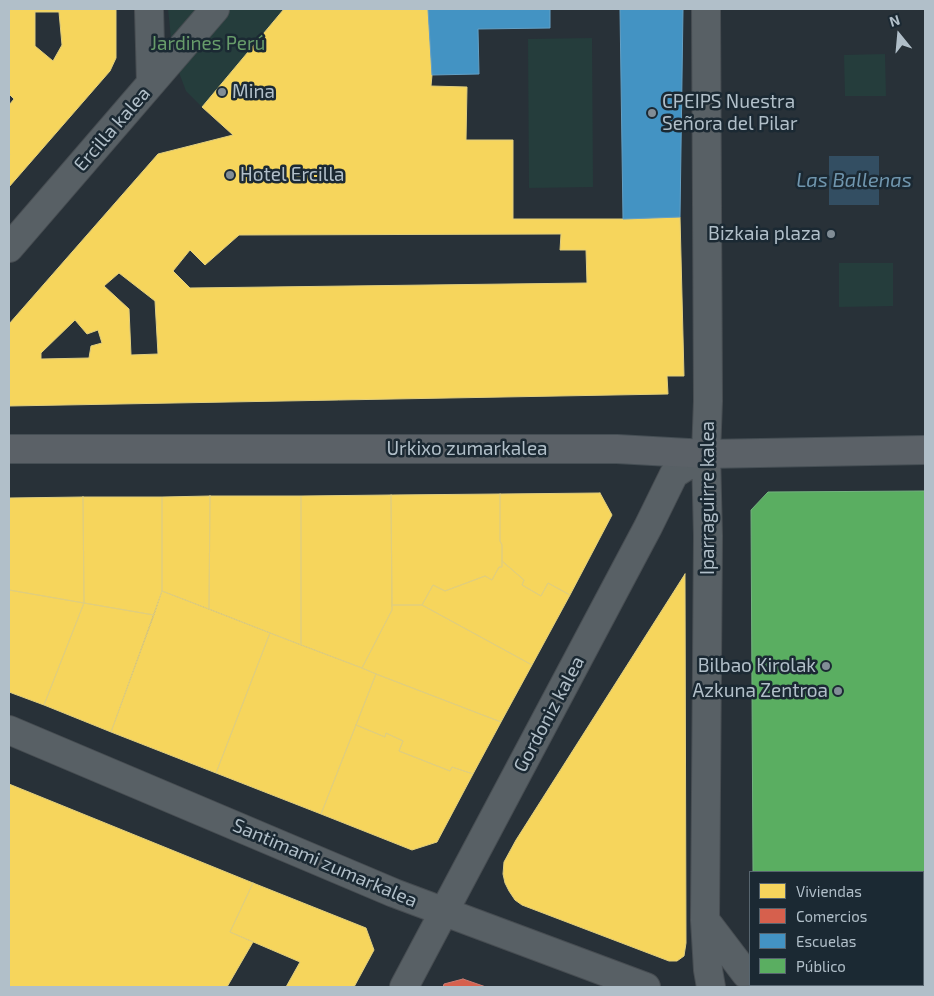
<!DOCTYPE html>
<meta charset="utf-8">
<style>
body{margin:0}
#map{position:relative;width:934px;height:996px;overflow:hidden;background:#283138;font-family:"Exo 2",sans-serif}
canvas{display:block}
.frame{position:absolute;inset:0;border:10px solid #b1bfc9;pointer-events:none}
.legend{position:absolute;left:749px;top:871px;width:175px;height:115px;box-sizing:border-box;background:#1b2933;border:1px solid #57656f;margin:0;padding:6px 9px;list-style:none;font-size:15px;color:#b1bfc9}
.legend li{display:flex;align-items:center;gap:10px;height:25px}
.legend b{width:25px;border:1px solid #57656f}
.north{position:absolute;left:874px;top:10px;width:50px;height:50px;-webkit-text-stroke:4px #1b2933;paint-order:stroke;rotate:343deg;font-size:14px;font-weight:700;line-height:20px;text-align:center;color:#b1bfc9}
.north::after{content:'';display:block;margin:auto;width:18px;height:22px;background:#b1bfc9;clip-path:polygon(50% 0,100% 100%,50% 72%,0 100%)}
</style>
<div id="map">
<canvas width="934" height="996"></canvas>
<div class="frame"></div>
<ul class="legend">
<li><b style="height:14px;background:#f6d55c"></b>Viviendas</li>
<li><b style="height:14px;background:#d6604d"></b>Comercios</li>
<li><b style="height:14px;background:#4393c3"></b>Escuelas</li>
<li><b style="height:14px;background:#5aae61"></b>Público</li>
</ul>
<div class="north">N</div>
</div>
<script>
const ctx = document.querySelector('canvas').getContext('2d');
ctx.lineJoin = 'round';
function fill(path, color) {
  ctx.fillStyle = color;
  ctx.fill(path, 'evenodd');
}
function poly(rows) {
  const path = new Path2D();
  for (const r of rows) {
    path.moveTo(r[0], r[1]);
    for (let i = 2; i < r.length; i += 2) path.lineTo(r[i], r[i + 1]);
  }
  return path;
}
function stroke(path, color, width, dash) {
  ctx.strokeStyle = color;
  ctx.lineWidth = width;
  ctx.lineCap = dash ? 'butt' : 'round';
  ctx.setLineDash(dash || []);
  ctx.stroke(path);
}
function drawText(font, color, halo, rows, align = 'center') {
  ctx.font = font + ' "Exo 2",sans-serif';
  ctx.lineWidth = 5;
  ctx.setLineDash([]);
  ctx.textBaseline = 'middle';
  ctx.strokeStyle = halo;
  ctx.fillStyle = color;
  for (const [text, x, y, turn = 0] of rows) {
    ctx.save();
    ctx.translate(x, y);
    ctx.rotate((+turn || 0) * Math.PI / 180);
    ctx.textAlign = isNaN(turn) ? turn : align;
    if (halo) ctx.strokeText(text, 0, 0);
    ctx.fillText(text, 0, 0);
    ctx.restore();
  }
}
fill(poly([
 [168,9,284,9,202,107,186,91,178,70,172,48],
 [592,38,593,187,529,188,528,39],
 [885,54,886,96,845,96,844,55],
 [839,263,893,263,893,306,839,307]
]), '#253d3c');
fill(poly([
 [829,156,879,156,879,205,829,205]
]), '#334e62');
const homes = poly([
 [9,9,116,9,116,58,110,71,9,187,9,156,10,154,9,154,9,105,14,99,9,94,9,9],
 [35,12,59,12,62,45,53,61,35,46,35,12],
 [284,9,428,9,432,75,431,86,467,87,466,140,513,140,513,219,623,219,680,217,684,376,667,376,668,394,9,406,9,324,158,154,233,135,202,107,284,9],
 [561,234,560,250,586,250,587,283,190,288,173,271,190,250,205,265,239,235,561,234],
 [119,273,155,301,158,354,131,355,129,309,104,286,119,273],
 [75,320,87,334,98,330,102,343,91,346,89,358,41,359,41,353,75,320],
 [600,493,612,515,570,595,548,583,541,596,522,585,524,580,502,561,502,545,500,541,500,494,600,493],
 [500,494,500,541,502,545,502,567,499,567,492,580,485,576,445,591,433,585,422,605,392,605,391,495,500,494],
 [391,495,392,610,362,668,301,645,301,496,391,495],
 [210,496,301,496,301,645,209,609,210,496],
 [210,496,209,609,162,591,162,497,210,496],
 [83,497,84,603,9,590,9,498,83,497],
 [83,497,162,497,162,591,154,615,84,603,83,497],
 [502,561,524,580,522,585,541,596,548,583,570,595,532,665,422,605,433,585,445,591,485,576,492,580,499,567,502,567,502,561],
 [685,574,686,943,684,956,677,961,669,961,522,905,515,900,509,891,505,883,503,874,504,862,516,840,685,574],
 [9,590,84,603,44,705,9,692,9,590],
 [162,591,270,633,216,773,111,732,162,591],
 [84,603,154,615,111,732,44,705,84,603],
 [392,605,422,605,532,665,501,722,376,674,362,668,392,610,392,605],
 [270,633,362,668,376,674,321,814,216,773,270,633],
 [376,674,501,722,473,774,452,767,450,771,399,751,403,741,386,733,385,737,356,725,376,674],
 [356,725,385,737,386,733,403,741,399,751,450,771,452,767,473,774,437,842,412,850,321,814,356,725],
 [9,784,253,883,230,932,253,942,227,987,9,987,9,784],
 [253,883,366,928,374,950,354,987,286,987,300,962,230,932,253,883]
]);
fill(homes, '#f6d55c');
stroke(homes, '#e1ce7d', 1);
const shops = poly([
 [463,979,486,987,443,987,444,984,463,979]
]);
fill(shops, '#d6604d');
stroke(shops, '#cb7c72', 1);
const schools = poly([
 [428,9,550,9,550,28,478,29,479,74,432,75,428,9],
 [620,9,683,9,680,217,623,219,620,9]
]);
fill(schools, '#4393c3');
stroke(schools, '#64a0c5', 1);
const public = poly([
 [925,491,925,936,923,936,923,872,753,872,751,510,768,492,925,491]
]);
fill(public, '#5aae61');
stroke(public, '#74b380', 1);
const minor = poly([
 [149,9,151,83],
 [706,9,708,401,706,454,708,536,705,920,708,970,711,987],
 [9,248,215,9],
 [9,730,394,893,646,987],
 [705,920,746,974,750,974],
 [923,973,925,973],
 [404,987,648,527,674,474,706,454]
]);
const major = poly([
 [9,449,617,449,706,454,925,450]
]);
stroke(minor, '#474d52', 30);
stroke(major, '#454e54', 30);
stroke(minor, '#586065', 28);
stroke(major, '#5b6167', 28);
for (const [x, y, r, color] of [
 [222,92,5,"#818d96"],
 [652,113,5,"#818d96"],
 [230,175,5,"#818d96"],
 [831,234,5,"#818d96"],
 [826,666,5,"#818d96"],
 [838,691,5,"#818d96"]
]) {
  const dot = new Path2D();
  dot.arc(x, y, r, 0, 2 * Math.PI);
  ctx.fillStyle = color;
  ctx.fill(dot);
  stroke(dot, '#1b2933', 2);
}
drawText('19px', '#679c6a', '#1b2933', [
 ["Jardines Perú",208,44]
]);
drawText('19px', '#b1bfc9', '#1b2933', [
 ["Mina",232,92],
 ["CPEIPS Nuestra",662,102],
 ["Señora del Pilar",662,124],
 ["Hotel Ercilla",240,175],
 ["Bizkaia plaza",821,234,"right"],
 ["Bilbao Kirolak",816,666,"right"],
 ["Azkuna Zentroa",828,691,"right"]
], 'left');
drawText('19px', '#b1bfc9', '#1b2933', [
 ["Ercilla kalea",112,129,-49],
 ["Urkixo zumarkalea",467,449],
 ["Iparraguirre kalea",708,498,-90],
 ["Gordoniz kalea",549,714,-62],
 ["Santimami zumarkalea",325,863,23]
]);
drawText('italic 20px', '#7096ae', '#1b2933', [
 ["Las Ballenas",854,180]
]);
</script>
